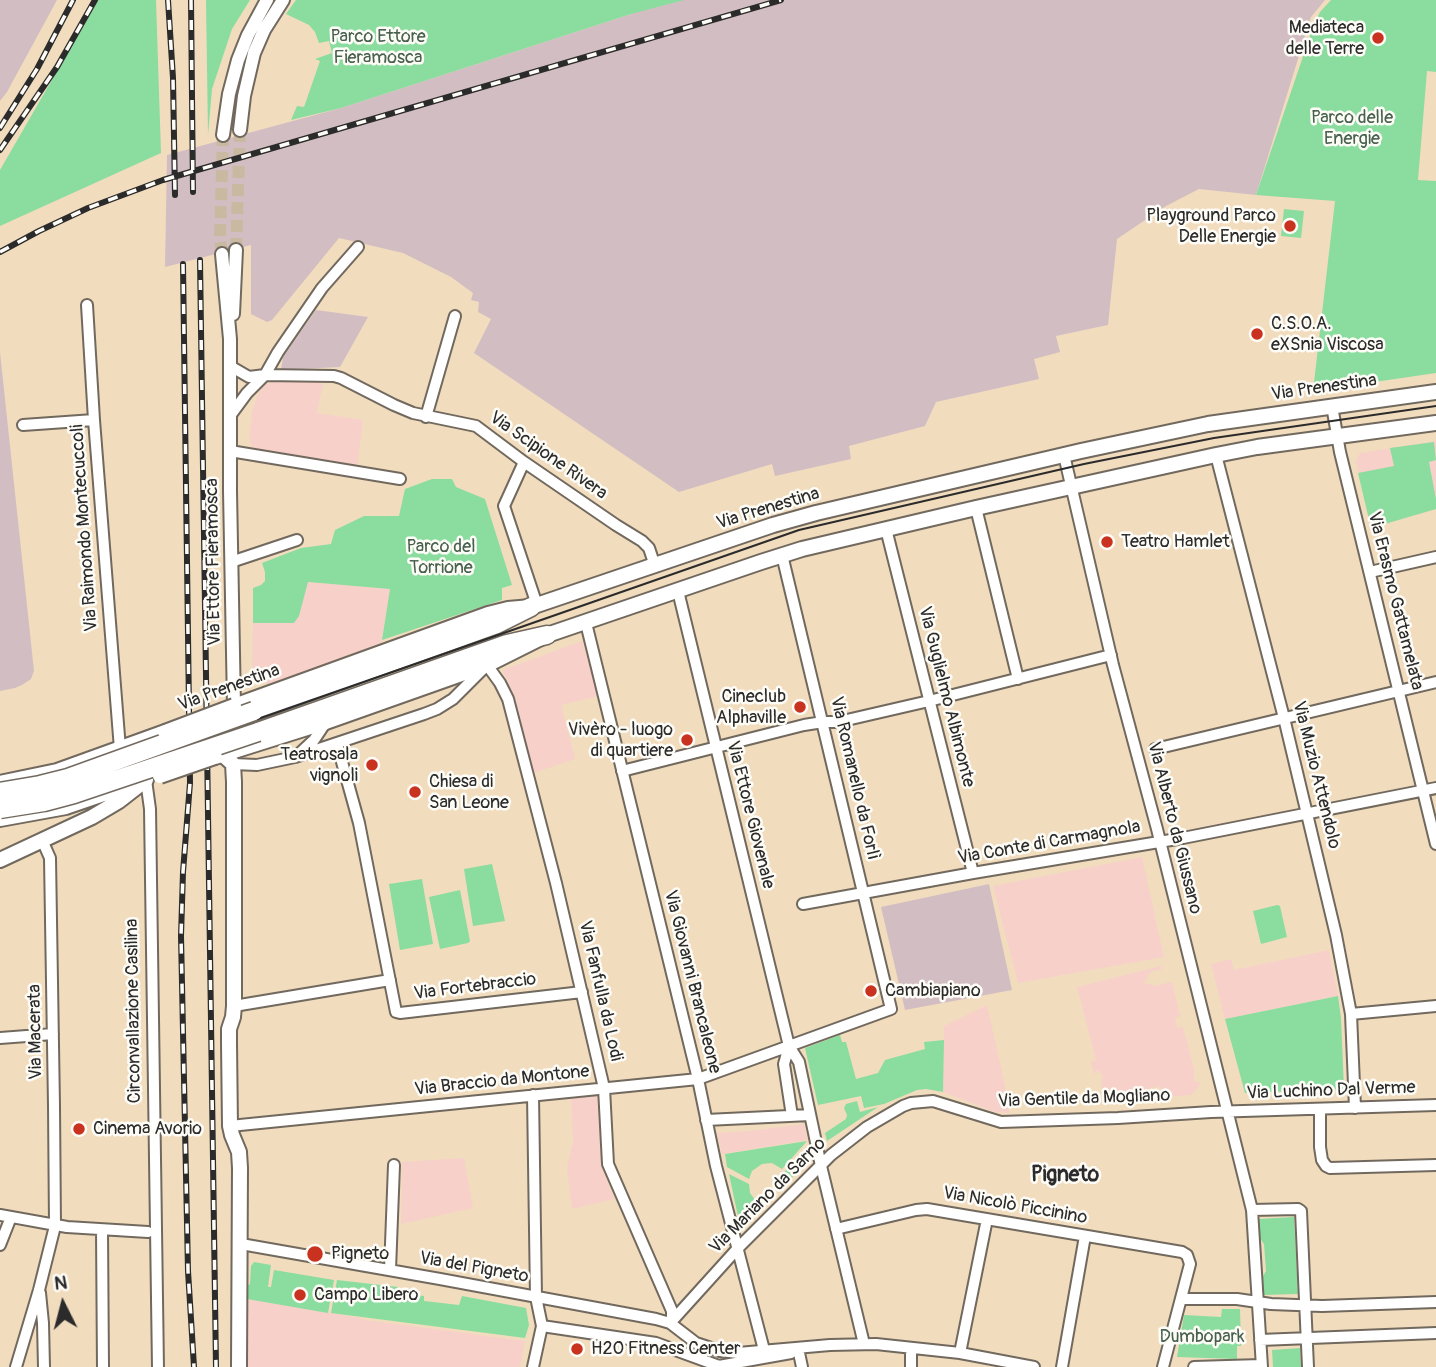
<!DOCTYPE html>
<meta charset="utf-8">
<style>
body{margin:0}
#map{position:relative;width:1436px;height:1367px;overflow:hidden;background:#f2dcbe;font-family:Pangolin,sans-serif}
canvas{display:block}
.north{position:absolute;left:28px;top:1269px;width:70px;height:70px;-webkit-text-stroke:5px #fdfcf7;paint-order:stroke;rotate:354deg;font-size:19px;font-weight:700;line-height:28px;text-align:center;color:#2b2b2b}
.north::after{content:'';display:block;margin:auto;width:24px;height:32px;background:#2b2b2b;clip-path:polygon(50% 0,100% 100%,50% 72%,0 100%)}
</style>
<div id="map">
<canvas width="1436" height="1367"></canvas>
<div class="north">N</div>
</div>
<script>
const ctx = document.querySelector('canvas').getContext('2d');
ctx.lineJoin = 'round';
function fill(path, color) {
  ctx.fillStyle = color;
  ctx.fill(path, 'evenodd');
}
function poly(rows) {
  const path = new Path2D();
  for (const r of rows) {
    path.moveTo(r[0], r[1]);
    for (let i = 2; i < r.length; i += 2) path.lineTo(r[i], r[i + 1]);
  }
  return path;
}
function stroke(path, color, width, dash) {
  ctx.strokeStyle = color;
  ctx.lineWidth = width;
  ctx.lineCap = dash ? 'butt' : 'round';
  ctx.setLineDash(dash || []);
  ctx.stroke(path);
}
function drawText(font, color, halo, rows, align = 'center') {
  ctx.font = font + ' Pangolin,sans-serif';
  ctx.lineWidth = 5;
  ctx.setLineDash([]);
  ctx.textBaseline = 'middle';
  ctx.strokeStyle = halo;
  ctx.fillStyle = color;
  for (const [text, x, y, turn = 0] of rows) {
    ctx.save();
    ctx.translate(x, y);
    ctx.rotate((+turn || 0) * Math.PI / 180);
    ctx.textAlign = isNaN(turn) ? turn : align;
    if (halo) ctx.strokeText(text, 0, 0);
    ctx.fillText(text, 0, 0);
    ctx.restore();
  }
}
fill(poly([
 [306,380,323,384,317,413,363,420,357,467,255,453,249,440,252,412,257,397,264,385,276,381],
 [1436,441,1436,509,1371,528,1356,461,1360,453],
 [307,582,390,589,381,645,268,684,252,678,253,623,294,623,299,616],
 [582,641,599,696,561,705,575,759,533,773,503,670],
 [1142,857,1164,957,1018,983,993,886],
 [1329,950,1338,996,1225,1019,1211,964,1231,959,1234,970],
 [1161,966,1162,969,1152,971,1149,974,1144,984,1152,984,1153,986,1172,982,1180,1016,1175,1018,1177,1028,1183,1027,1195,1073,1193,1074,1195,1082,1200,1082,1198,1088,1191,1095,1163,1097,1160,1086,1105,1099,1101,1084,1103,1076,1098,1070,1094,1074,1091,1062,1096,1060,1077,987],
 [987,1005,1005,1086,1009,1113,995,1112,943,1092,944,1026],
 [597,1096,602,1167,614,1199,572,1209,567,1168,573,1142,571,1098],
 [804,1124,807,1140,722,1154,717,1133,750,1131],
 [464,1158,473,1208,401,1224,402,1162],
 [247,1299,361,1318,365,1320,525,1341,520,1367,248,1367]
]), '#f7d0ca');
fill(poly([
 [0,0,57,0,7,92,0,101],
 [664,0,1325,0,1311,17,1256,195,1199,189,1166,206,1117,239,1108,325,1056,336,1060,352,1034,359,1039,379,936,402,925,426,849,446,851,459,775,476,772,464,679,492,474,353,491,319,478,312,479,302,471,300,473,293,451,277,403,253,339,238,272,320,267,322,251,314,251,245,165,267,167,155,341,108,631,14],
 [316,310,368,317,340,367,281,370,283,357],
 [0,352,34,671,31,679,22,685,15,688,0,691],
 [989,884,1012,990,905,1010,881,907]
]), '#d2bec2');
fill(poly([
 [98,0,156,0,161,153,0,226,0,170],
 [206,0,250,0,232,29,212,89,208,135],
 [296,0,684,0,631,14,341,108,291,120,297,106,304,107,320,61,315,59,332,53,329,41,319,43,315,32,309,25,286,14],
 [1331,0,1436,0,1436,72,1427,71,1418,180,1436,181,1436,373,1313,391,1335,201,1256,195,1313,27,1320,12],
 [1284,209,1304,211,1301,238,1281,236],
 [1434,442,1436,460,1429,462,1436,499,1436,509,1371,528,1358,473,1394,466,1390,448],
 [432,479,452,479,456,487,485,499,512,585,502,588,502,600,382,640,390,589,308,582,299,616,294,623,253,623,253,588,261,585,265,581,265,572,262,563,301,548,331,544,335,530,364,516,399,516,405,489],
 [492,864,505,921,473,926,464,869],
 [422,879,433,944,400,950,389,884],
 [460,890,470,941,468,943,440,949,429,897],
 [1277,905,1280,906,1287,937,1261,944,1253,911],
 [1338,996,1341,1018,1344,1089,1245,1093,1225,1019],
 [840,1035,842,1042,846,1042,856,1079,878,1073,885,1060,925,1049,924,1042,944,1040,943,1092,926,1089,917,1090,884,1104,864,1108,861,1096,818,1105,805,1048],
 [857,1101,860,1112,878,1107,827,1141,825,1133,846,1119,847,1115,844,1108,846,1104],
 [807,1141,782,1169,772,1163,762,1164,752,1171,749,1179,727,1167,725,1154],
 [799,1158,811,1159,782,1187,776,1180],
 [729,1174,749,1184,750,1193,755,1200,739,1221],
 [1294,1217,1298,1294,1263,1295,1262,1278,1266,1271,1264,1244,1259,1237,1258,1219],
 [254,1262,271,1265,268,1287,271,1287,274,1270,334,1280,328,1313,247,1299,247,1286,250,1284,251,1266],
 [337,1280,398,1287,398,1292,424,1296,424,1301,459,1305,462,1296,526,1308,529,1325,525,1338,331,1313],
 [1222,1309,1240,1309,1241,1346,1237,1346,1237,1359,1177,1357,1184,1315,1221,1317],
 [1300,1348,1301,1367,1273,1367,1272,1350]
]), '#8add9f');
stroke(poly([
 [236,250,240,130],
 [222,254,220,238,223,135]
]), '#cab9a1', 12, [12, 6]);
const minor = poly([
 [358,247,322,288,278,352,265,375,334,376,341,378,394,405,413,413,476,426,524,462,616,525,642,541,649,548,655,566],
 [87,305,94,420,120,749],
 [1332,406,1340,452,1436,844],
 [230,416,247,393,265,375,249,377,230,366],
 [426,417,455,316],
 [23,425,94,420],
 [230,451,400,479],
 [1064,455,1113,665,1157,829,1252,1210,1262,1367],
 [1216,455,1284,718,1336,935,1351,1014,1355,1108],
 [524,462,504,506,537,605],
 [976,508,1018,679],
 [886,529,973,873],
 [231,562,297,540],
 [1370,572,1436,557],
 [678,591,789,1046,799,1062,821,1166,864,1344],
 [586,623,698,1079,716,1166,764,1350],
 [337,744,359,823,396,1012,400,1013,582,992],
 [1155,749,1436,682],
 [300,753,314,740,326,722],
 [233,764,257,765,295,757,424,714,437,709,453,699,487,665,500,683,508,699,556,883,604,1088,608,1164,672,1311,672,1317,670,1323],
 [622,771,804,725,823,722,838,722,929,701,1111,655],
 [146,780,150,809,158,1367],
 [803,904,973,873,1183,838,1436,788],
 [234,1006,390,980],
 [1351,1014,1436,1006],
 [0,1038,53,1034],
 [789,1046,784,1064,792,1116],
 [533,1095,536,1297,542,1326,533,1367],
 [1320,1109,1320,1147,1322,1160,1326,1166,1330,1168,1436,1165],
 [706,1120,810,1115],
 [230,1126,698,1079,891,1009,782,555],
 [1252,1210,1298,1209,1301,1211,1308,1367],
 [0,1215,67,1227,148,1232],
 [836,1229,916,1210,927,1209,1182,1252,1187,1255,1190,1264,1163,1367],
 [102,1230,103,1367],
 [241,1244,440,1279,656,1319,670,1323,696,1343,720,1351,738,1353,830,1345,876,1344,960,1353,1034,1367],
 [0,1245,11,1217],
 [390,1270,394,1165],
 [40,1293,43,1323,44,1367],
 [1182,1299,1237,1299,1271,1304,1322,1306,1436,1302],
 [672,1321,738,1248,831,1155,867,1127,903,1106,911,1103,933,1101,1001,1122,1118,1118,1211,1112,1436,1105],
 [542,1326,656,1343,719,1366,791,1353,798,1348,802,1367],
 [1260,1340,1436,1333],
 [960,1353,987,1219],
 [911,1354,911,1367],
 [16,1367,39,1290,55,1226,54,1106,50,858,42,840],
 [1062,1367,1085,1236],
 [1194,1367,1261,1365]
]);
const tertiary = poly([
 [240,130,244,96,254,53,264,30,283,0],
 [223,135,229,94,238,60,248,35,267,0],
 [222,254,230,339,230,491,234,706],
 [233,314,236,250]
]);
const secondary = poly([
 [234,706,488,614,508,609,531,607,773,525,816,513,1081,451,1208,424,1436,392],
 [223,755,233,764,234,782,234,1006,233,1017,229,1029,229,1043,230,1126,232,1135,239,1152,240,1168,239,1367],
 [215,757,326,722,487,665,547,635,761,562,802,549,976,508,1216,455,1257,447,1436,423],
 [0,783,57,771,165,732],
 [0,819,66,807,136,783],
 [0,860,92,817,119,801,146,780]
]);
const trunk = poly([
 [254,711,497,624,531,607],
 [258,732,507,644,547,635]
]);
stroke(minor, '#71695e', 14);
stroke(tertiary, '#71695e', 16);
stroke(secondary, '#71695e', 18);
stroke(trunk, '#71695e', 21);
stroke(minor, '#fff', 10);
stroke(tertiary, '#fff', 12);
stroke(secondary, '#fff', 14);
stroke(trunk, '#fff', 18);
stroke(poly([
 [0,800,45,793,82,782,163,752,799,530,1084,464,1214,438,1436,406]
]), '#2b2b2b', 2);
const rail = poly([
 [168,0,173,78,175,195],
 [191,0,193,192],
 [0,128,37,69,73,0],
 [0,150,57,67,95,0],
 [0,252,39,231,88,208,163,180,781,0],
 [200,260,216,1367],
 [183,264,190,783,183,872,181,936,188,1271,194,1367]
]);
stroke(rail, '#2b2b2b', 6);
stroke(rail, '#fdfcf7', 3.5, [10]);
const secondaryBridge = poly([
 [165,732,234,706],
 [160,776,215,757]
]);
const trunkBridge = poly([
 [0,792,40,785,68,778,254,711],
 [0,809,44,802,74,794,258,732]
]);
stroke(secondaryBridge, '#71695e', 18, []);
stroke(trunkBridge, '#71695e', 21, []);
stroke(secondaryBridge, '#fff', 14);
stroke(trunkBridge, '#fff', 18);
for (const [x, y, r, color] of [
 [1378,38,7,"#c8321e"],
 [1290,226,7,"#c8321e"],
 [1257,334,7,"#c8321e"],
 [1107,542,7,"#c8321e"],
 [800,707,7,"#c8321e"],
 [687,740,7,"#c8321e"],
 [372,765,7,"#c8321e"],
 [415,792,7,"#c8321e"],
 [871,991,7,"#c8321e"],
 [79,1129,7,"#c8321e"],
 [315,1254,9,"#c8321e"],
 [300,1295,7,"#c8321e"],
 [577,1349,7,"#c8321e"]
]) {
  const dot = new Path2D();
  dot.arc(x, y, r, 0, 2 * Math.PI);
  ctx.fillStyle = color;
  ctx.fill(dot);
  stroke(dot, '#fdfcf7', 2.5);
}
drawText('18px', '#2b2b2b', '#fdfcf7', [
 ["Mediateca",1364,28,"right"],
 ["delle Terre",1364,49,"right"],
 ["Playground Parco",1276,216,"right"],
 ["Delle Energie",1276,237,"right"],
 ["C.S.O.A.",1271,324],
 ["eXSnia Viscosa",1271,345],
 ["Teatro Hamlet",1121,542],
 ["Cineclub",786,697,"right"],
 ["Alphaville",786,718,"right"],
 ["Vivèro - luogo",673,730,"right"],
 ["di quartiere",673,751,"right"],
 ["Teatrosala",358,755,"right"],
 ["vignoli",358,776,"right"],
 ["Chiesa di",429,782],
 ["San Leone",429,803],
 ["Cambiapiano",885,991],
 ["Cinema Avorio",93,1129],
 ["Pigneto",331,1254],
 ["Campo Libero",314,1295],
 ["H2O Fitness Center",591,1349]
], 'left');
drawText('18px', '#48604e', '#fdfcf7', [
 ["Parco Ettore",378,37],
 ["Fieramosca",378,58],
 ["Parco delle",1352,118],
 ["Energie",1352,139],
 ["Parco del",441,547],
 ["Torrione",441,568],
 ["Dumbopark",1202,1337]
]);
drawText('18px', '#2b2b2b', '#fdfcf7', [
 ["Via Prenestina",1324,388,-8],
 ["Via Scipione Rivera",548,456,35],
 ["Via Prenestina",768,509,-17],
 ["Via Raimondo Montecuccoli",85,528,-94],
 ["Via Ettore Fieramosca",214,562,-91],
 ["Via Erasmo Gattamelata",1395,601,76],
 ["Via Prenestina",229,688,-20],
 ["Via Guglielmo Albimonte",946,697,76],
 ["Via Muzio Attendolo",1316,775,76],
 ["Via Romanello da Forlì",854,778,77],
 ["Via Ettore Giovenale",750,815,76],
 ["Via Alberto da Giussano",1174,828,76],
 ["Via Conte di Carmagnola",1049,843,-10],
 ["Via Giovanni Brancaleone",692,982,76],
 ["Via Fortebraccio",475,987,-7],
 ["Via Fanfulla da Lodi",600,991,77],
 ["Circonvallazione Casilina",134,1011,-91],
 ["Via Macerata",36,1032,-91],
 ["Via Braccio da Montone",502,1081,-6],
 ["Via Luchino Dal Verme",1331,1091,-2],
 ["Via Gentile da Mogliano",1084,1099,-2],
 ["Via Mariano da Sarno",768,1196,-45],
 ["Via Nicolò Piccinino",1015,1206,10],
 ["Via del Pigneto",474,1268,10]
]);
drawText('bold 21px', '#2b2b2b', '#fdfcf7', [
 ["Pigneto",1065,1176]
]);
</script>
